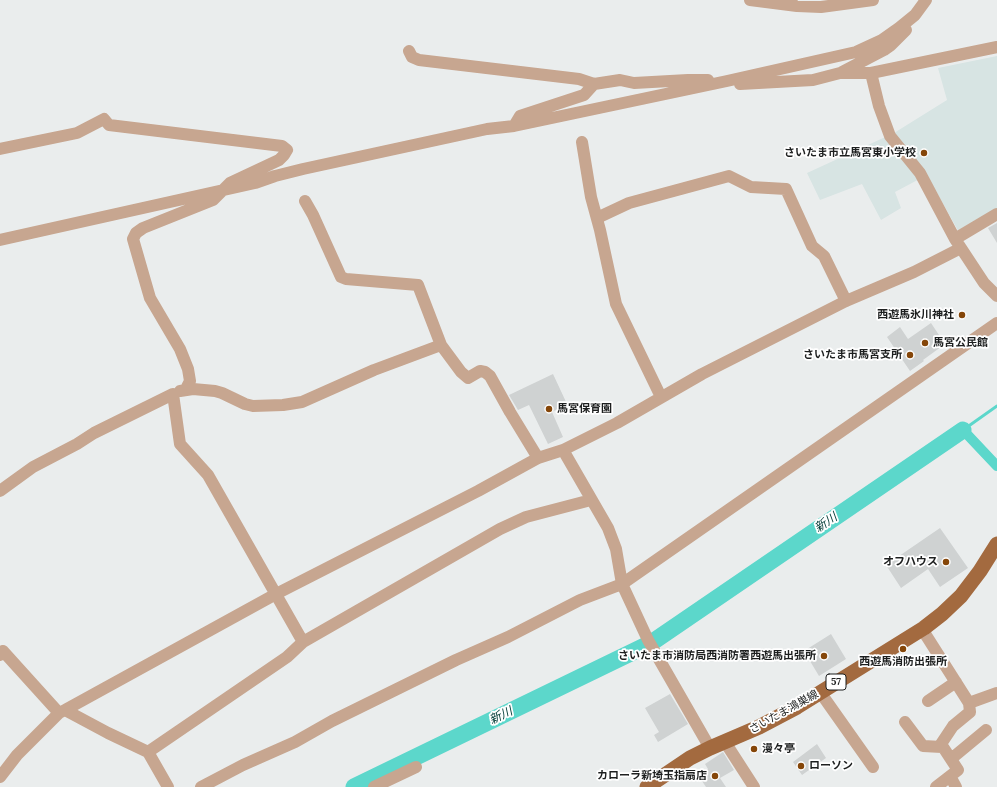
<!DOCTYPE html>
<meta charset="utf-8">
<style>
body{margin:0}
canvas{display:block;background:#eaeded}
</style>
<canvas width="997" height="787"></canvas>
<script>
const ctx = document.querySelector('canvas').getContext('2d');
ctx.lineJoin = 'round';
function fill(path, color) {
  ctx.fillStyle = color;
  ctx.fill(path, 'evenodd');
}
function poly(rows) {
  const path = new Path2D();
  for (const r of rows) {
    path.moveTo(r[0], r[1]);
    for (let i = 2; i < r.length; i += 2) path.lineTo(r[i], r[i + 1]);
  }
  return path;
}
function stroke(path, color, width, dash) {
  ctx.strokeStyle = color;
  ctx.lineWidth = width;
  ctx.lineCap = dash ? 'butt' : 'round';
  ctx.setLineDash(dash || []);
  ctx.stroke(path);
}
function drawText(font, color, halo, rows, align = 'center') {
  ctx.font = font + ' Lora,"Noto Sans JP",serif';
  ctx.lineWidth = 3.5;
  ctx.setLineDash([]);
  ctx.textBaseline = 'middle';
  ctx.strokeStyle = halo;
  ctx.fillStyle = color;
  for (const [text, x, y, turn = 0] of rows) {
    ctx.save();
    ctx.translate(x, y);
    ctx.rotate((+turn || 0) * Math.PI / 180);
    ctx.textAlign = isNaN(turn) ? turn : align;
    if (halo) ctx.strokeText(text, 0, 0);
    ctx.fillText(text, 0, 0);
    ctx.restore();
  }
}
fill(poly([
 [997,56,997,210,960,234,927,175,895,192,901,208,881,220,862,184,820,200,807,173,894,133,947,100,938,68]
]), '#d7e4e3');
stroke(poly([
 [963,430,997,406]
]), '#5cd7cb', 3);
stroke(poly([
 [963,430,997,466]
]), '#5cd7cb', 10);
stroke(poly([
 [654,641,963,430],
 [354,787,647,645]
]), '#5cd7cb', 17);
fill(poly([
 [997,223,997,243,988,228],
 [931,323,945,344,923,360,924,361,910,371,887,337,900,327,908,339],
 [553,374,567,404,552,412,563,437,548,444,529,405,518,410,509,395],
 [940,528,968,568,940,587,928,569,901,588,886,565],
 [831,634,846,659,819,676,804,651],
 [670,694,688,724,658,742,654,735,659,732,645,708],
 [817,744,826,758,802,775,793,762],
 [723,752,734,770,720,778,726,787,706,787,698,775,708,769,705,764]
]), '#cfd2d2');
stroke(poly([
 [750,0,797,6,821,7,873,0],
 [409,51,412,57,419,60,579,79,594,84,620,80,634,83,688,80,708,80],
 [842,72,884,50,891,45,906,30],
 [871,73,879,106,890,136,920,173,955,239,984,283,997,296],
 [740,84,813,80,840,73,871,73,997,47],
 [514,126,520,116,584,95,594,84],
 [582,142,591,197,600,230,616,304,661,397],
 [0,149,77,133,104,119,109,125,282,146,287,150,284,155,279,160,230,183,213,200,143,228,136,233,133,239,150,298,180,349,188,369,190,381,186,389],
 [305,201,313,215,341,277,346,279,418,285,441,345],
 [597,218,629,203,729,176,751,187,786,189,812,246,824,256,846,301],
 [955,239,997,214],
 [0,240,255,183,275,176,303,169,487,129,514,126,727,81,856,52,882,40,899,28,915,15,926,0],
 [180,391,193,389,215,391,222,393,245,404,253,406,283,405,302,402,374,370,441,345,461,372,468,378,480,371,485,372,490,376,510,412,538,458],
 [563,450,608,528,616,549,622,584,648,640,710,748],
 [0,491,33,467,77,444,94,433,173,394,180,444,208,475,303,642],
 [922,629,969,703,997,693],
 [0,655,3,651,59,713],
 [820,692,873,767],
 [928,701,956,682],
 [65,710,108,733,148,752,168,787],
 [905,722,923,746,942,747],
 [725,742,754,787],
 [148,752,287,657,303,642,500,529,526,517,591,500],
 [951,759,986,730],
 [950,776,956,787],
 [0,777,17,755,59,713,65,710,276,594,478,491,538,458,563,450,617,423,702,374,846,301,914,272,961,248],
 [201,787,243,765,295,742,332,721,456,660,508,637,580,600,622,584,997,323],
 [374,787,416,767],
 [936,787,958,770,941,744,953,726,970,712,969,703]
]), '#c7a690', 12);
stroke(poly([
 [647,787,690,758,710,748,759,727,797,707,924,628,942,614,961,596,980,571,997,544]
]), '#a36a3f', 15);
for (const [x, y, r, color] of [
 [924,153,4,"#854609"],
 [962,315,4,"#854609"],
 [925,343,4,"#854609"],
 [910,355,4,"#854609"],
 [549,409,4,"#854609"],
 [946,562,4,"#854609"],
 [903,649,4,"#854609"],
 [824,656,4,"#854609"],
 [754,749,4,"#854609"],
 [801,766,4,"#854609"],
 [715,776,4,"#854609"]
]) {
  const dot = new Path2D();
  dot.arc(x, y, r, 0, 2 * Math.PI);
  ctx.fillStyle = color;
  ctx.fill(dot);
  stroke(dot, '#fff', 1.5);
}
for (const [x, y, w] of [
 [836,682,20]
]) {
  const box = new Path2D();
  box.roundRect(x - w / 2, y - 8, w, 16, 3);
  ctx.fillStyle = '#fff';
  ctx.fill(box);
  stroke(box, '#1d1f1f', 1);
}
drawText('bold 10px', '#1d1f1f', null, [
 ["57",836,682]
]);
drawText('bold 11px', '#1d1f1f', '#fff', [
 ["さいたま市立馬宮東小学校",916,153],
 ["西遊馬氷川神社",954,315],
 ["馬宮公民館",933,343,"left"],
 ["さいたま市馬宮支所",902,355],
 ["馬宮保育園",557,409,"left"],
 ["オフハウス",938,562],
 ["さいたま市消防局西消防署西遊馬出張所",816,656],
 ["西遊馬消防出張所",903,662,"center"],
 ["漫々亭",762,749,"left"],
 ["ローソン",809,766,"left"],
 ["カローラ新埼玉指扇店",707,776]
], 'right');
drawText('11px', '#1d1f1f', '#fff', [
 ["さいたま鴻巣線",784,712,-29]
]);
drawText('italic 12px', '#003a35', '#fff', [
 ["新川",826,523,-34],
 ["新川",501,716,-26]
]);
</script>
